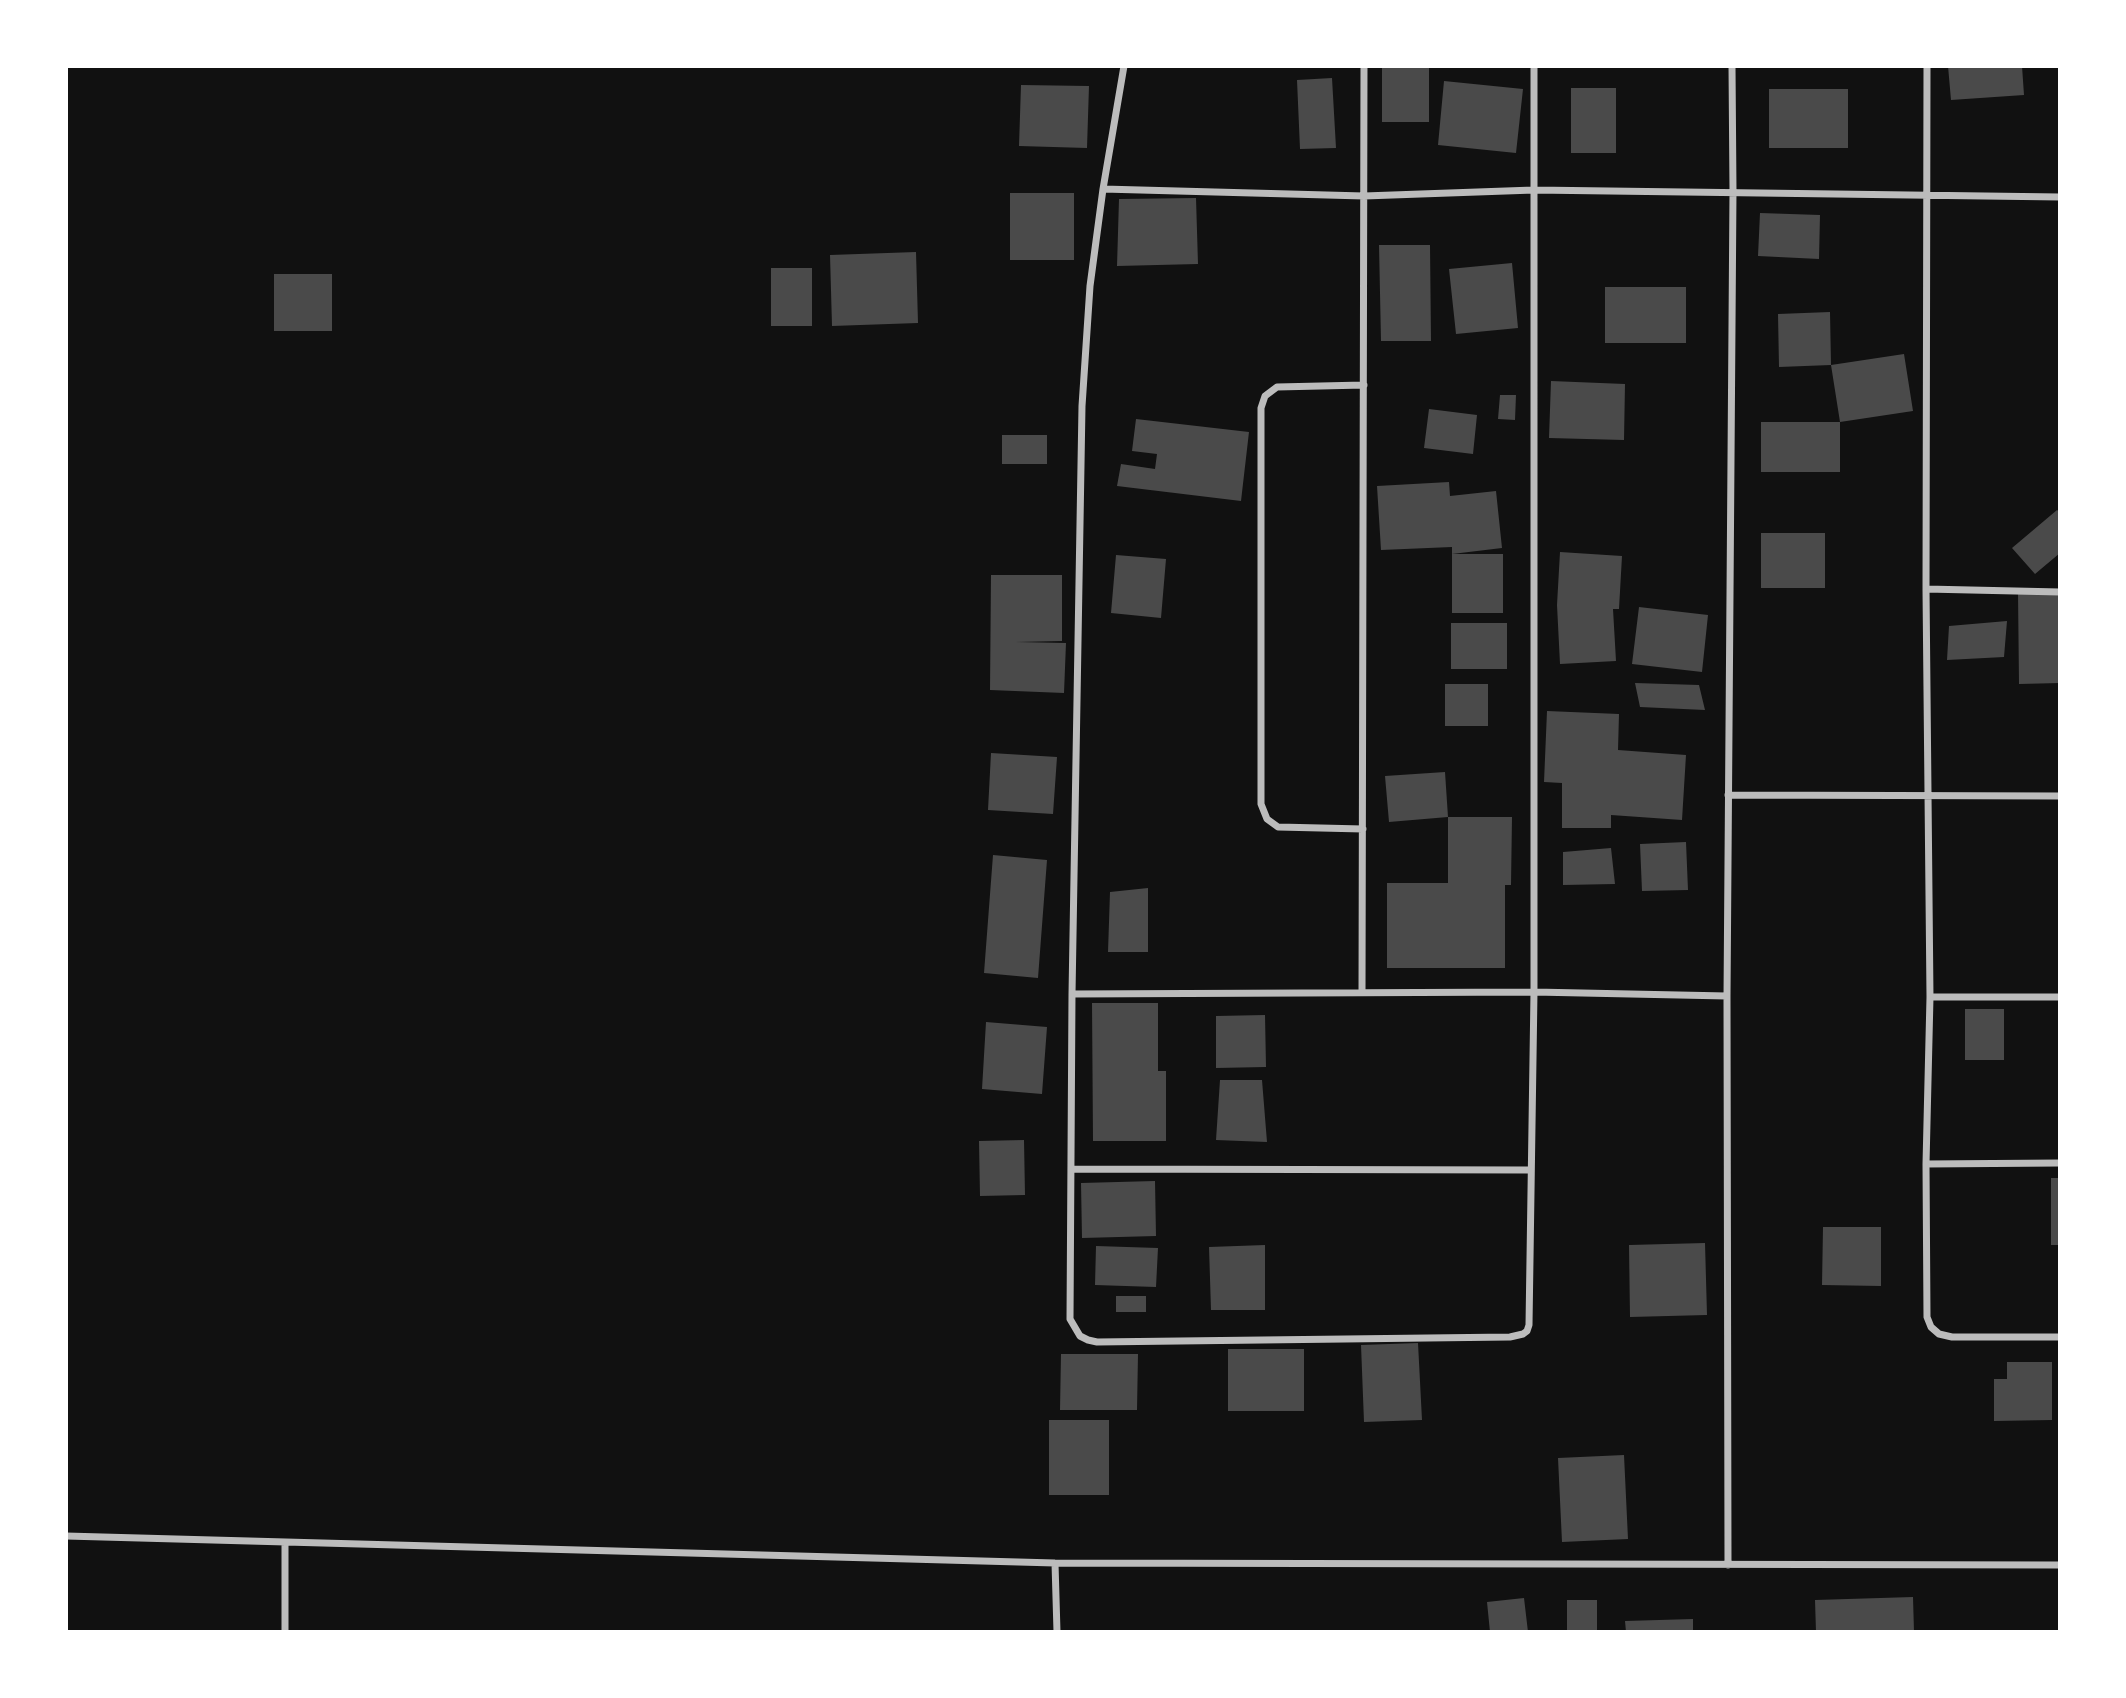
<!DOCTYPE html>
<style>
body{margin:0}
#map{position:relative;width:2126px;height:1698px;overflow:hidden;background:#111;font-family:"Fira Sans Condensed",sans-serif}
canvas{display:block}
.frame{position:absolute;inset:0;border:68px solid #fff;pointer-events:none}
</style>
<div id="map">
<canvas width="2126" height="1698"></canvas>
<div class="frame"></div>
</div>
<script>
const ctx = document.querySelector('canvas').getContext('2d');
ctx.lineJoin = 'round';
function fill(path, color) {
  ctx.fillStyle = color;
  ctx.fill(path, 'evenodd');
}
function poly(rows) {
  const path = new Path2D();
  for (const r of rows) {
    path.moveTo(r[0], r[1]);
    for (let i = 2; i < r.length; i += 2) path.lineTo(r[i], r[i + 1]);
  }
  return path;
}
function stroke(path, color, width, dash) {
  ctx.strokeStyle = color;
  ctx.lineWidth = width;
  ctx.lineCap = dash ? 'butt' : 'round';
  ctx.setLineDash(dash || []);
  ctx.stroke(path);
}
fill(poly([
 [1382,66,1429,66,1429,122,1382,122],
 [1948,66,2022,66,2024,95,1951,100],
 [1332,78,1336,148,1300,149,1297,80],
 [1444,81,1523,89,1516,153,1438,145],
 [1021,85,1089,86,1087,148,1019,146],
 [1571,88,1616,88,1616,153,1571,153],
 [1769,89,1848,89,1848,148,1769,148],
 [1010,193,1074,193,1074,260,1010,260],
 [1196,198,1198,264,1117,266,1119,199],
 [1760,213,1820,215,1819,259,1758,256],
 [1379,245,1430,245,1431,341,1381,341],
 [916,252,918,323,832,326,830,255],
 [1512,263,1518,328,1456,334,1449,269],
 [771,268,812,268,812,326,771,326],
 [274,274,332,274,332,331,274,331],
 [1605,287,1686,287,1686,343,1605,343],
 [1830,312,1831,365,1904,354,1913,411,1840,422,1840,472,1761,472,1761,422,1840,422,1831,365,1779,367,1778,314],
 [1551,381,1625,384,1624,440,1549,438],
 [1500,395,1516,395,1515,420,1498,419],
 [1429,409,1477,415,1473,454,1424,448],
 [1136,419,1249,432,1241,501,1117,486,1121,464,1155,469,1157,454,1132,451],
 [1002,435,1047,435,1047,464,1002,464],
 [1449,482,1450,496,1496,491,1502,548,1452,554,1452,547,1381,550,1377,486],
 [2057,510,2060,512,2060,553,2035,574,2012,548],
 [1761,533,1825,533,1825,588,1761,588],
 [1560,552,1622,556,1619,609,1613,609,1616,661,1560,664,1557,605],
 [1452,554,1503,554,1503,613,1452,613],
 [1116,555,1166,559,1161,618,1111,613],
 [991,575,1062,575,1062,641,1016,642,1066,643,1064,693,990,690],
 [2059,592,2060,683,2019,684,2018,593],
 [1639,607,1708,615,1702,672,1632,664],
 [2007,621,2004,657,1947,660,1949,626],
 [1451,623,1507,623,1507,669,1451,669],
 [1635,683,1699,685,1705,710,1640,707],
 [1445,684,1488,684,1488,726,1445,726],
 [1547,711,1619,714,1618,750,1686,755,1682,820,1611,815,1611,828,1562,828,1562,783,1544,782],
 [991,753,1057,757,1053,814,988,810],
 [1445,772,1448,817,1389,822,1385,776],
 [1448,817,1512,817,1511,885,1505,885,1505,968,1387,968,1387,883,1448,883],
 [1686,842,1688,890,1642,891,1640,844],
 [1611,848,1615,884,1563,885,1563,852],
 [993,855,1047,860,1038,978,984,973],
 [1148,888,1148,952,1108,952,1110,892],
 [1092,1003,1158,1003,1158,1071,1166,1071,1166,1141,1093,1141],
 [1965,1009,2004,1009,2004,1060,1965,1060],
 [1265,1015,1266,1067,1216,1068,1216,1016],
 [986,1022,1047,1027,1042,1094,982,1089],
 [1220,1080,1262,1080,1267,1142,1216,1140],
 [1024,1140,1025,1195,980,1196,979,1141],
 [2051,1178,2060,1178,2060,1245,2051,1245],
 [1155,1181,1156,1236,1082,1238,1081,1183],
 [1823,1227,1881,1227,1881,1286,1822,1285],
 [1705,1243,1707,1315,1630,1317,1629,1245],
 [1265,1245,1265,1310,1211,1310,1209,1247],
 [1096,1246,1158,1248,1156,1287,1095,1285],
 [1116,1296,1146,1296,1146,1312,1116,1312],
 [1418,1343,1422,1420,1364,1422,1361,1345],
 [1228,1349,1304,1349,1304,1411,1228,1411],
 [1061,1354,1138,1354,1137,1410,1060,1410],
 [2007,1362,2052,1362,2052,1420,1994,1421,1994,1379,2007,1379],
 [1049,1420,1109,1420,1109,1495,1049,1495],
 [1624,1455,1628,1539,1562,1542,1558,1458],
 [1913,1597,1914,1632,1816,1632,1815,1600],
 [1524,1598,1528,1632,1490,1632,1487,1602],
 [1567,1600,1597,1600,1597,1632,1567,1632],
 [1693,1619,1693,1632,1626,1632,1625,1621]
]), '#4a4a4a');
stroke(poly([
 [1124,66,1103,189,1090,286,1082,406,1072,994,1070,1319,1080,1336,1088,1340,1097,1342,1510,1337,1523,1334,1527,1331,1529,1325,1534,992,1534,66],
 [1927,66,1926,589,1930,997,1926,1164,1927,1317,1931,1327,1939,1334,1952,1337,2060,1337],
 [1103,189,1364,196,1534,190,2060,197],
 [1926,589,2060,592],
 [1728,795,2060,796],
 [1363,829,1278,827,1267,819,1261,804,1261,408,1265,396,1277,387,1364,385],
 [1362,992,1364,66],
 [1072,994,1534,992,1727,996],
 [1930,997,2060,997],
 [1926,1164,2060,1163],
 [1071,1169,1530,1170],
 [66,1536,1055,1563,2060,1565],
 [1055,1563,1057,1632],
 [1728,1565,1727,996,1733,191,1732,66],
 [285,1632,285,1543]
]), '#bcbcbc', 7);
</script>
